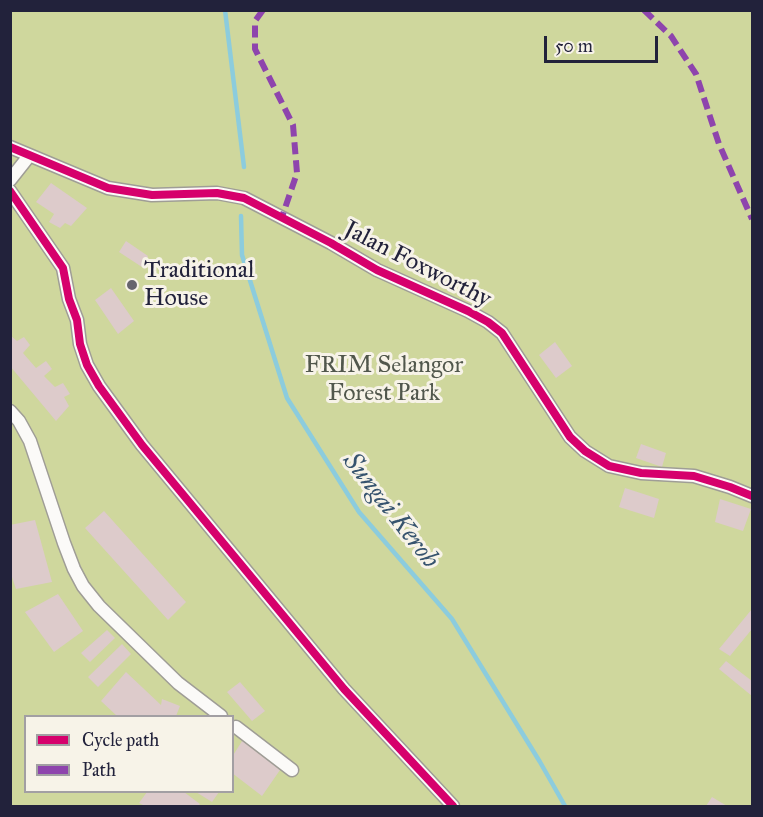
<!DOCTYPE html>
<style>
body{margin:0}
#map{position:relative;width:763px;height:817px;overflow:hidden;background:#e3decd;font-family:"IM FELL Great Primer",serif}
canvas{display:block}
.frame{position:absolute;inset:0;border:12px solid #22223b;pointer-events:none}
.legend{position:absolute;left:24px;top:715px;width:210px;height:78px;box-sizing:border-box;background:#f7f3e8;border:2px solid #a29fa3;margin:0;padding:8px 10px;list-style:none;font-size:18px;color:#22223b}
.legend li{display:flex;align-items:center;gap:12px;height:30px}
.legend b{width:30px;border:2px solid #a29fa3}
.scale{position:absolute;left:544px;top:36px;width:114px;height:27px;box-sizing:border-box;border:3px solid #22223b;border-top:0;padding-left:8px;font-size:18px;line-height:21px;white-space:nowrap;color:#22223b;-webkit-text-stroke:4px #f7f3e8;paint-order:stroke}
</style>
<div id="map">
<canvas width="763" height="817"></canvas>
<div class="frame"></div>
<ul class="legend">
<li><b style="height:8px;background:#d6006c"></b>Cycle path</li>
<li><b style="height:8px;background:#8e44ad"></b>Path</li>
</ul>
<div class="scale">50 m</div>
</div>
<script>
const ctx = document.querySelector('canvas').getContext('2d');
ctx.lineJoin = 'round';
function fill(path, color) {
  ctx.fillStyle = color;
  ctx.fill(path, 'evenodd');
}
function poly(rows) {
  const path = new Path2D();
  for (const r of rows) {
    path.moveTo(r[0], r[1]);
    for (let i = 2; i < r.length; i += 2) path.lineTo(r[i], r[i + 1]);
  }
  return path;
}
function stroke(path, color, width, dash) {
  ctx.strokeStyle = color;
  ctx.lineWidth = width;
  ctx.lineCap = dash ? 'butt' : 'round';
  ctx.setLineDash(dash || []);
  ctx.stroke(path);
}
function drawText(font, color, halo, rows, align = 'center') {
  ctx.font = font + ' "IM FELL Great Primer",serif';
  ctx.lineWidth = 6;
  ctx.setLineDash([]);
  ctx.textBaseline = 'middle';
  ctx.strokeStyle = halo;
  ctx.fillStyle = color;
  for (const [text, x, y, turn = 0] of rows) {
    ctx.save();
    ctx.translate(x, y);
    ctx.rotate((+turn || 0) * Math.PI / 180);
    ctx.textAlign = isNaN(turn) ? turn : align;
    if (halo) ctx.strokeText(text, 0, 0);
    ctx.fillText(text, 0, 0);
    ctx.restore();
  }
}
fill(poly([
 [10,11,752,11,752,806,11,806],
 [26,716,232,716,232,792,26,792]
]), '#cfd79d');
stroke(poly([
 [225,10,244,167],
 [241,216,242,255,287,398,359,512,452,619,540,762,565,806]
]), '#8cccdd', 4.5);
fill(poly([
 [51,183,87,208,71,226,65,223,60,228,49,222,54,214,36,202],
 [126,241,148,256,142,267,119,252],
 [111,288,134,321,118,334,95,300],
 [10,335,17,341,24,337,30,345,23,353,36,368,46,361,52,369,44,376,55,387,63,383,70,394,64,397,69,406,56,421,10,366],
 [555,342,572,366,556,378,539,355],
 [641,444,666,453,662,467,636,458],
 [625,488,659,499,654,518,619,507],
 [720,499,751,509,743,531,715,522],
 [104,511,186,602,168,620,85,528],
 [35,520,52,582,16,589,10,571,10,525],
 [58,594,83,631,54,652,25,612],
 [752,609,752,629,730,656,719,649],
 [107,630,115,638,90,662,81,653],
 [122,644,131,654,98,687,88,677],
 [726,661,752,681,752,696,719,669],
 [126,672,161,705,162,699,180,706,176,716,117,716,101,701],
 [240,682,265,711,252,721,227,692],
 [244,738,280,770,262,796,232,773,232,757],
 [147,792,184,792,200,804,198,806,145,806,139,803],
 [196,792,219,792,212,802],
 [712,797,727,806,706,806]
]), '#ddcbcb');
const street = poly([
 [10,147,108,188,152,195,217,193,244,198,331,243,377,270,468,311,488,322,502,333,570,437,585,451,609,466,641,473,694,476,730,487,752,496],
 [10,180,29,156],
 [10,191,63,268,69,299,77,320,80,344,87,365,99,386,142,445,344,689,453,806],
 [10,411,19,421,30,441,64,543,74,569,83,586,99,606,178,683,221,716],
 [236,727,292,770]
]);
stroke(street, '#9f9d96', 15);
stroke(street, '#fbfaf8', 12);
stroke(poly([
 [263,10,255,21,255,49,293,125,297,173,282,217],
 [644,10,671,36,696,74,719,144,752,219]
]), '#8e44ad', 6, [12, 6]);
stroke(poly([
 [10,147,108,188,152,195,217,193,244,198,331,243,377,270,468,311,488,322,502,333,570,437,585,451,609,466,641,473,694,476,730,487,752,496],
 [10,191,63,268,69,299,77,320,80,344,87,365,99,386,142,445,344,689,453,806]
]), '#d6006c', 8);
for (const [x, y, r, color] of [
 [132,285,6,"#66646e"]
]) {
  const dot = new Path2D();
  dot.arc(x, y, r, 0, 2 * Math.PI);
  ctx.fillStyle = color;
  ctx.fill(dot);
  stroke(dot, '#f7f3e8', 2);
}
drawText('24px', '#22223b', '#f7f3e8', [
 ["Jalan Foxworthy",417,265,27]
]);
drawText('24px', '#22223b', '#f7f3e8', [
 ["Traditional",144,271],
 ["House",144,299]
], 'left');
drawText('24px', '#51574c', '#f7f3e8', [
 ["FRIM Selangor",384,366],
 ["Forest Park",384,394]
]);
drawText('italic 26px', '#36536e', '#f7f3e8', [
 ["Sungai Keroh",390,511,52]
]);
</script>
